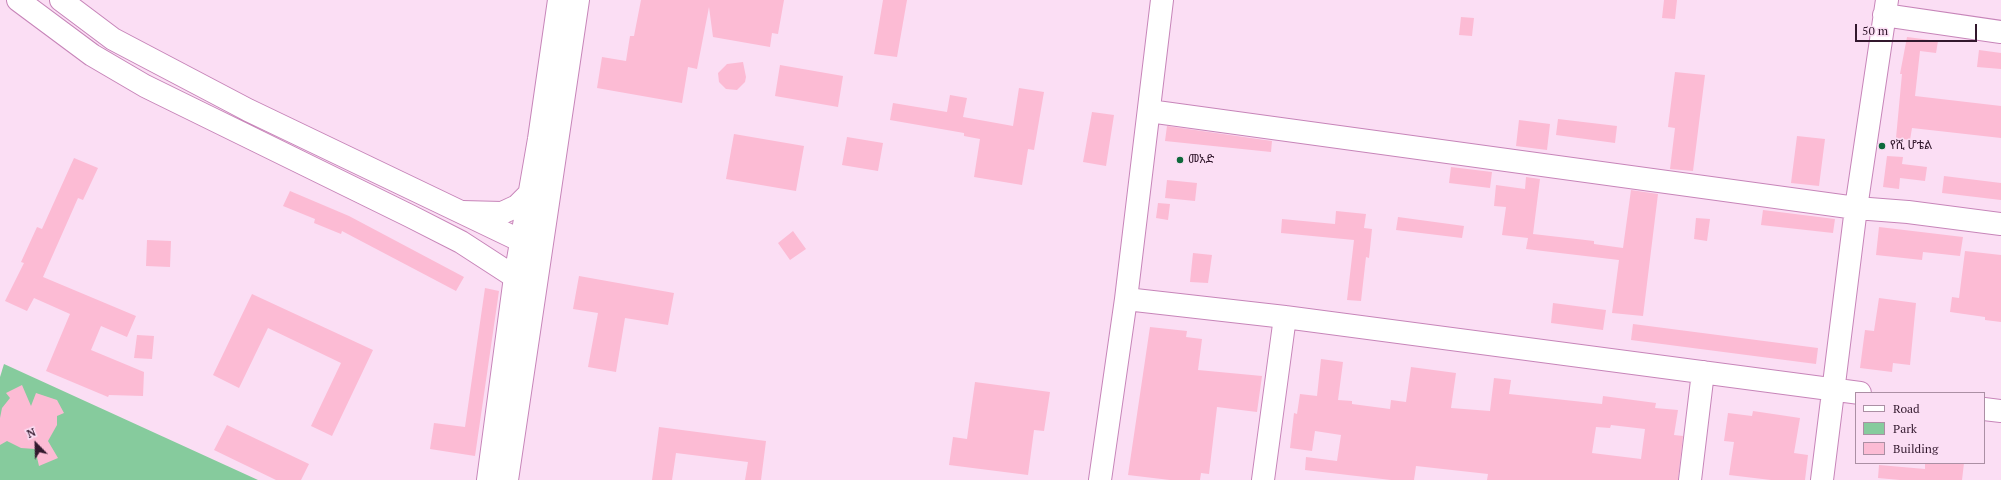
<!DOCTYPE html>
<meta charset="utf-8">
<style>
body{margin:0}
#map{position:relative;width:2001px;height:480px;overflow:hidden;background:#fbdef4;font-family:"PT Serif",serif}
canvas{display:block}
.legend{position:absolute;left:1855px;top:392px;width:130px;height:72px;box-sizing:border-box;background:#fbdef4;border:1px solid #ab8fa4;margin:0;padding:5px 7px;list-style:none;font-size:12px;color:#32182d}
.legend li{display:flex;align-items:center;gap:8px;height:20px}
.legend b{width:20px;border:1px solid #ab8fa4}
.north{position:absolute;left:16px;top:424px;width:40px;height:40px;-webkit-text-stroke:3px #fbdef4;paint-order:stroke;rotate:337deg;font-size:11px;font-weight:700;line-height:16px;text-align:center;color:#32182d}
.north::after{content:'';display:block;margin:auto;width:14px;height:18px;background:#32182d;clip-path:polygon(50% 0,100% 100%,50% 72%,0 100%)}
.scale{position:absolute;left:1855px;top:24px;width:122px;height:18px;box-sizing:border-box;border:2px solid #32182d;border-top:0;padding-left:5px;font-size:12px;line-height:14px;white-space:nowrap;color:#32182d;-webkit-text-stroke:3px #fbdef4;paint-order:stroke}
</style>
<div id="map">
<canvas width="2001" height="480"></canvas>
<ul class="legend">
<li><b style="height:5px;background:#fff"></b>Road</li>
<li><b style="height:11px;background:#86cb9d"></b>Park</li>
<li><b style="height:11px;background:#fcbbd4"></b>Building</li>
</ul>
<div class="north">N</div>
<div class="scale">50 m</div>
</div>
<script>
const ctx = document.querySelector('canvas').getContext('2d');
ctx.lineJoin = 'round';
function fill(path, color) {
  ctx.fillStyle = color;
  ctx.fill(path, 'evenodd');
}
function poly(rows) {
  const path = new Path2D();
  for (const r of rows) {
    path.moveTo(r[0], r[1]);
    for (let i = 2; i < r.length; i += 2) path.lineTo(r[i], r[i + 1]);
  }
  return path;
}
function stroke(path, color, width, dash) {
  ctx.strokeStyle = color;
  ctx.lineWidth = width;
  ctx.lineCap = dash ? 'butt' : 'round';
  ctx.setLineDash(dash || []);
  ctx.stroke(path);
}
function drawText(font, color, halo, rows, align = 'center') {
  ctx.font = font + ' "PT Serif","Noto Sans Ethiopic",serif';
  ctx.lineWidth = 3;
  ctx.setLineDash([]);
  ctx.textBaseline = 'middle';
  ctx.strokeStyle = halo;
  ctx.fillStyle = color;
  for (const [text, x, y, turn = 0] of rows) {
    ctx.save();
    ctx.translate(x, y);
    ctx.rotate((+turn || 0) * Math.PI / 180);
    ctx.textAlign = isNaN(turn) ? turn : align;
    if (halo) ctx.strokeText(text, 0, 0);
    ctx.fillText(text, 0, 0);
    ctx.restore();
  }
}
fill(poly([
 [4,364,258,480,0,480,0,377]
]), '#86cb9d');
fill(poly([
 [641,0,784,0,778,34,772,33,770,47,713,37,709,7,697,69,688,67,682,103,597,88,602,57,626,61,630,36,634,36],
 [883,0,907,0,897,57,874,54],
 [1664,0,1677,0,1675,19,1662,18],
 [1461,17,1474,18,1472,36,1459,35],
 [1907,37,1938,41,1936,53,1920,51,1915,96,2001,106,2001,138,1912,128,1910,140,1896,138,1902,74,1900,74],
 [1979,50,2001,53,2001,69,1977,67],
 [743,62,746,77,745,82,737,90,726,89,719,82,718,73,727,64],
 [780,65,843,76,838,107,775,96],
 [1675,72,1705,75,1693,171,1670,169,1675,128,1668,127],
 [1019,88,1044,92,1034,150,1028,149,1022,185,974,177,980,139,964,136,964,133,890,120,893,103,947,112,950,95,967,98,963,117,1013,126],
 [1092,112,1114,115,1106,166,1083,162],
 [1558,119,1617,126,1615,143,1556,135],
 [1519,120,1550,124,1547,150,1516,146],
 [1167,126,1272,141,1271,152,1165,141],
 [734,134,804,146,796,191,726,179],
 [1797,136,1825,139,1819,186,1791,183],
 [847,137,883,143,878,171,842,165],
 [1887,156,1903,157,1902,164,1927,167,1925,181,1900,178,1899,189,1883,187],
 [74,158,98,168,83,200,78,198,43,277,136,316,127,337,101,326,91,350,144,372,143,396,109,395,108,397,46,371,70,314,34,298,27,311,5,301,24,263,21,262,37,227,42,229],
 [1451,167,1492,172,1490,188,1449,183],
 [1944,176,2001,183,2001,200,1942,193],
 [1526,177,1540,179,1533,234,1594,241,1594,244,1623,248,1631,190,1658,194,1643,316,1612,313,1619,260,1526,249,1528,238,1502,235,1506,207,1494,206,1496,185,1525,189],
 [1167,180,1197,183,1195,201,1165,198],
 [290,191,349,216,464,277,456,291,342,231,341,234,314,223,315,219,283,206],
 [1158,203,1170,204,1168,220,1156,218],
 [1763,210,1835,219,1833,233,1761,225],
 [1336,211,1366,214,1364,228,1372,229,1369,258,1366,257,1361,301,1347,300,1354,240,1281,233,1282,219,1335,224],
 [1398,217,1464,226,1462,238,1396,230],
 [1696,218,1710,219,1707,241,1694,239],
 [1879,227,1963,237,1960,256,1923,252,1922,260,1876,255],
 [793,231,806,249,790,260,778,243],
 [147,240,171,241,170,267,146,266],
 [1965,251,2001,255,2001,322,1985,320,1985,317,1950,312,1952,297,1959,298],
 [1193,253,1212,255,1208,283,1190,282],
 [579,276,674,293,668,325,625,318,616,372,588,367,598,313,573,309],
 [485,288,499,291,475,456,430,449,434,423,465,427],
 [252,294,373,350,332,436,311,426,341,363,268,328,239,388,213,375],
 [1879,298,1916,303,1910,365,1893,363,1892,372,1860,368,1865,330,1874,331],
 [1553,303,1606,310,1603,330,1551,323],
 [1633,324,1818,348,1816,364,1631,340],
 [1150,327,1187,331,1186,337,1202,339,1198,370,1262,376,1257,412,1217,407,1209,474,1201,473,1200,480,1170,480,1128,475],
 [137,335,154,336,152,359,134,358],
 [1321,359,1343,362,1338,400,1352,401,1352,404,1390,409,1391,400,1406,402,1411,367,1456,373,1451,408,1490,411,1494,378,1511,380,1509,394,1602,404,1603,396,1656,403,1655,408,1678,410,1674,435,1683,436,1678,480,1487,480,1488,474,1416,466,1414,480,1391,480,1305,470,1306,457,1337,461,1341,435,1315,431,1312,451,1290,448,1294,413,1297,414,1300,394,1317,396],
 [1611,425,1645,429,1641,459,1592,453,1596,427,1610,428],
 [975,382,1050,392,1044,431,1034,430,1028,475,949,465,953,437,967,439],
 [22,385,31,406,36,393,57,400,64,413,57,416,57,425,48,441,58,458,39,466,35,449,21,448,7,441,0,445,0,418,2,408,10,398,6,393],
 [1753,411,1800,418,1794,453,1808,455,1805,480,1771,480,1729,475,1734,442,1724,441,1728,413,1752,416],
 [227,425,309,464,301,480,276,480,214,450],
 [659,427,766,441,761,480,745,480,748,462,676,453,672,480,652,480],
 [1925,463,1964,463,1962,480,1900,480,1878,478,1879,465,1925,469]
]), '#fcbbd4');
const minor = poly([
 [18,0,92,55,145,86,410,216,461,242,515,277,532,285],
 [61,0,113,39,248,110,538,249],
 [1884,15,2001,32],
 [1149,111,1856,208,1908,212,2001,224],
 [1126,299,1285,317,1860,393],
 [1984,409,2001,411],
 [1100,480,1126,299,1162,0],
 [1263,480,1285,317],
 [1690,480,1703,372],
 [1822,480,1856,208,1887,0]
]);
const major = poly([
 [462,212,502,213,517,206,530,193],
 [488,480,515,277,539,139,559,0],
 [507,480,578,0]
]);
stroke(minor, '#c785b9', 24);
stroke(major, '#c785b9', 24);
stroke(minor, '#fff', 22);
stroke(major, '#fff', 22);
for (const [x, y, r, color] of [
 [1882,146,4,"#0e683b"],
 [1180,160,4,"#0e683b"]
]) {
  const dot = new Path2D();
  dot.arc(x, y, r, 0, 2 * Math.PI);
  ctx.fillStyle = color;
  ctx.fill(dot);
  stroke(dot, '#fbdef4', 1.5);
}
drawText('12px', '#32182d', '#fbdef4', [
 ["የሺ ሆቴል",1890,146],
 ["መአድ",1188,160]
], 'left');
</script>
